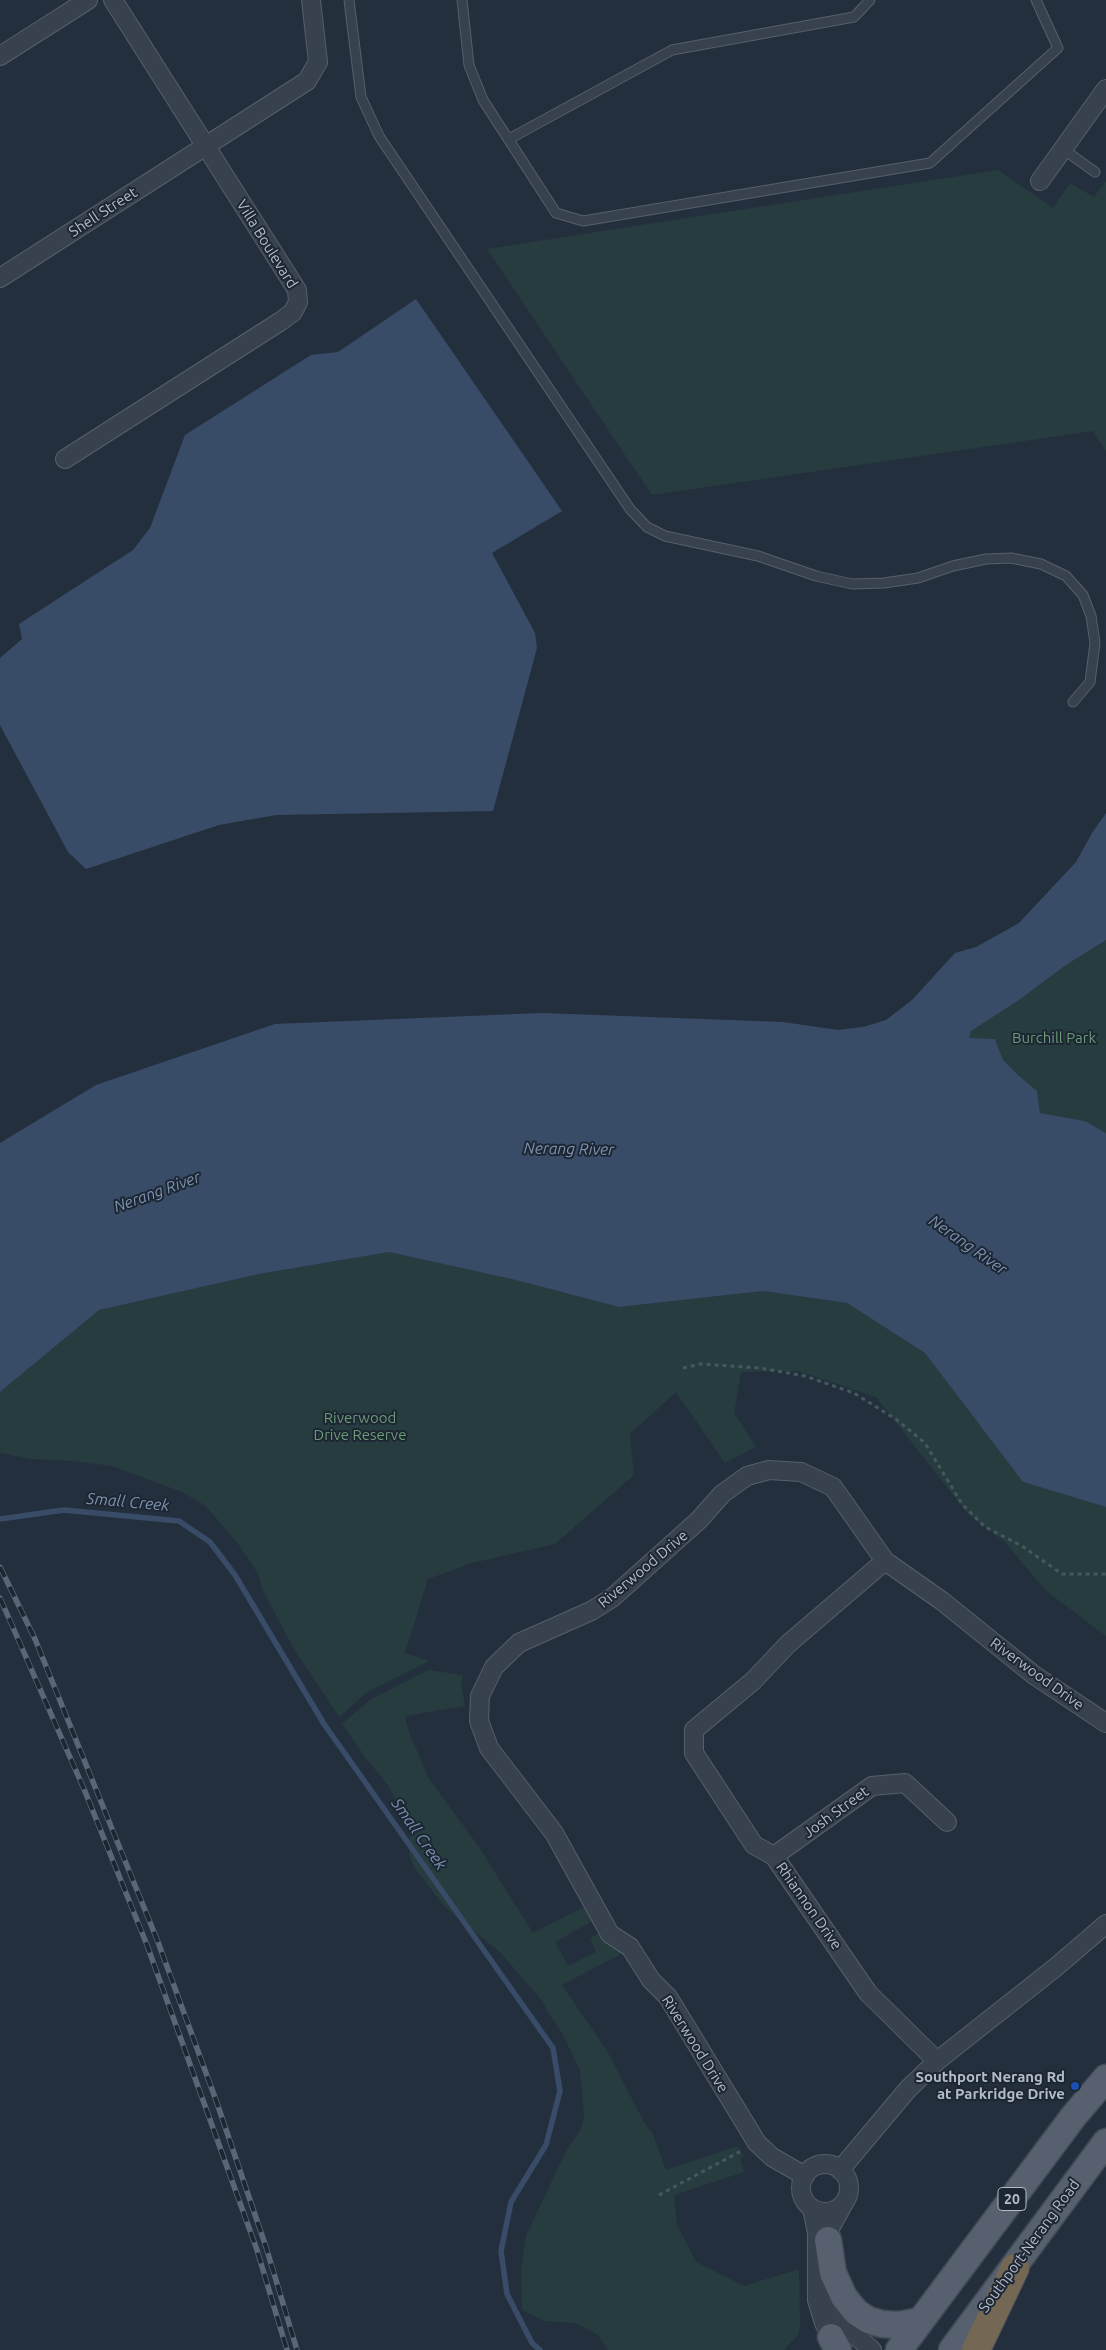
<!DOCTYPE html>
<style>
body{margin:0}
canvas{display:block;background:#242f3e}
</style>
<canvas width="1106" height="2350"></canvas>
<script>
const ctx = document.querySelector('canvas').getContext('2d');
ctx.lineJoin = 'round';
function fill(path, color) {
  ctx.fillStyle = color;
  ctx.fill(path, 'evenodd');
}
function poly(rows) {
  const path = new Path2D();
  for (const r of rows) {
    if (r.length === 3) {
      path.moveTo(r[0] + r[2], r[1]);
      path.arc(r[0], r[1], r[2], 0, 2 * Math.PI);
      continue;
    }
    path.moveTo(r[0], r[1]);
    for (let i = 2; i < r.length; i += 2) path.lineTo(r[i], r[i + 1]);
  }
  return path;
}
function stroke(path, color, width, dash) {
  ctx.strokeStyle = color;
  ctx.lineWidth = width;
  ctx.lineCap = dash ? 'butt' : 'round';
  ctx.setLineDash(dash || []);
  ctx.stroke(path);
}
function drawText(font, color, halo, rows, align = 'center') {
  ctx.font = font + ' Ubuntu,sans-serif';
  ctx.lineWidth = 4;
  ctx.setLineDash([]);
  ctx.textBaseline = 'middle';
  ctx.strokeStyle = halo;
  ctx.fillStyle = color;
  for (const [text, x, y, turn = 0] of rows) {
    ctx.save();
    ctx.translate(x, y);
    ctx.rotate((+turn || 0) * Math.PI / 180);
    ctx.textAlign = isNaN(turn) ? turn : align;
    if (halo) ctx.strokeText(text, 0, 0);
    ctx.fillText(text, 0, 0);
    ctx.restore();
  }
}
fill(poly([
 [998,170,1053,208,1070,183,1094,197,1106,181,1106,451,1093,431,652,495,487,249],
 [1106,940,1106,1133,1085,1121,1040,1113,1037,1091,1019,1076,1003,1060,995,1039,969,1038,971,1031,1019,1000,1066,965],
 [389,1252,516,1280,619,1307,763,1291,847,1303,925,1353,1023,1482,1106,1507,1106,1636,1045,1590,1004,1541,968,1514,876,1397,798,1371,741,1372,734,1413,756,1447,725,1463,676,1392,630,1434,634,1475,555,1544,472,1563,428,1579,405,1653,429,1661,367,1692,339,1717,294,1649,262,1589,259,1575,239,1545,206,1506,182,1492,112,1466,73,1461,31,1459,0,1453,0,1392,99,1310,259,1274],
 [428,1670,463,1675,461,1685,465,1706,405,1716,409,1732,429,1779,479,1847,533,1933,584,1907,593,1921,555,1942,568,1966,596,1952,590,1938,600,1933,602,1938,623,1953,562,1985,607,2051,644,2122,653,2134,666,2170,738,2146,744,2157,740,2158,744,2172,674,2195,677,2225,696,2262,744,2286,799,2269,800,2327,798,2335,784,2350,608,2350,597,2334,575,2323,544,2321,522,2310,521,2268,526,2236,565,2153,581,2129,584,2117,580,2070,563,2035,539,1997,501,1953,445,1907,414,1867,409,1853,410,1837,408,1823,388,1785,368,1761,342,1724,370,1700]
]), '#263c3f');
fill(poly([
 [416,299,562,511,492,553,535,633,537,648,493,811,276,815,219,825,86,869,68,852,0,725,0,658,22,639,19,624,133,550,150,528,185,435,311,355,338,352],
 [1106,813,1106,940,1066,965,1019,1000,971,1031,969,1038,995,1039,1003,1060,1019,1076,1037,1091,1040,1113,1085,1121,1106,1133,1106,1507,1023,1482,925,1353,847,1303,763,1291,619,1307,516,1280,389,1252,259,1274,99,1310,0,1392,0,1143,96,1085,275,1024,542,1013,783,1022,838,1030,863,1027,886,1020,912,1000,955,953,976,947,1019,923,1076,862,1092,833]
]), '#394c67');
stroke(poly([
 [0,1519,64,1510,179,1521,210,1542,235,1575,324,1724,553,2048,560,2091,546,2145,511,2202,501,2251,507,2294,532,2343,540,2350]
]), '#394c67', 5.5);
const service = poly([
 [349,0,361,97,379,136,630,509,647,527,665,536,758,556,816,576,852,584,884,583,918,578,953,566,986,559,1011,558,1041,564,1066,576,1083,595,1091,616,1095,643,1090,682,1073,702],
 [462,0,469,65,483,100,556,213,583,221,930,163,1058,48,1036,0],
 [509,139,672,50,854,17,870,0],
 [1063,149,1095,172]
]);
const minor = poly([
 [0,56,88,0],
 [1040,181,1106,89],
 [0,278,307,81,318,62,311,0],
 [65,459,281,321,293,312,298,302,297,290,113,0],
 [885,1561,788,1644,753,1681,694,1730,694,1753,754,1845,774,1856,868,1993,937,2061],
 [774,1856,872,1786,905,1783,947,1822],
 [825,2188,24],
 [840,2170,908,2089,937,2061,1056,1967,1106,1924],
 [805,2176,772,2157,757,2143,668,1997,651,1980,630,1947,610,1934,554,1833,489,1748,479,1721,480,1696,494,1667,519,1643,591,1611,612,1598,699,1520,722,1494,747,1476,769,1470,801,1472,833,1487,885,1561,942,1601,1034,1675,1106,1723],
 [812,2208,817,2233,817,2300,824,2323,837,2346],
 [828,2251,828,2232,845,2201],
 [829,2285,839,2315,855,2335,872,2350]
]);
const primary = poly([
 [828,2240,833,2273,844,2297,856,2312,868,2320,882,2324,899,2325,920,2321],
 [831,2337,838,2350],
 [899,2350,1073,2117,1106,2078],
 [952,2350,1106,2142]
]);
const motorway = poly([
 [976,2350,1015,2268]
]);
stroke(service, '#565f6c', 11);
stroke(minor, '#565f6c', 20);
stroke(primary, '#414a57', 29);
stroke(motorway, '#434c59', 30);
stroke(poly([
 [683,1368,701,1364,760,1368,805,1376,854,1393,897,1420,925,1443,962,1504,985,1527,1022,1546,1062,1574,1106,1574],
 [659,2195,743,2150]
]), '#44595c', 3, [4, 4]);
stroke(service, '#38414e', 9);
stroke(minor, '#38414e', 18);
stroke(primary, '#56606e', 26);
stroke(motorway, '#746855', 28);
const rail = poly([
 [0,1567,35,1639,158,1942,217,2103,266,2247,297,2350],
 [0,1598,84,1789,147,1945,257,2250,287,2350]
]);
stroke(rail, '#5a6575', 5.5);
stroke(rail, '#1d2633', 4, [11]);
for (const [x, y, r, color] of [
 [1075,2086,5,"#1a4fb4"]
]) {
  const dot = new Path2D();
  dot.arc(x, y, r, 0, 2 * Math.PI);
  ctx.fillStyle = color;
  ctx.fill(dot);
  stroke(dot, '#1d2633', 2);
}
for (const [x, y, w] of [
 [1012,2199,28]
]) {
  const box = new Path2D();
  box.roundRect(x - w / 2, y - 11.5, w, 23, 4);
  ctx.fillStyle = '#1d2633';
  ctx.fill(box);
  stroke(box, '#b4bcc9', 1);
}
drawText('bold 14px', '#b4bcc9', null, [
 ["20",1012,2199]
]);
drawText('15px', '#b4bcc9', '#1d2633', [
 ["Shell Street",103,212,-33],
 ["Villa Boulevard",267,244,58],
 ["Riverwood Drive",643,1569,-40],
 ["Riverwood Drive",1037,1674,36],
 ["Josh Street",836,1812,-36],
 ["Rhiannon Drive",809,1906,55],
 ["Riverwood Drive",695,2044,58],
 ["Southport-Nerang Road",1029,2246,-54]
]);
drawText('15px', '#6b9a76', '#1d2633', [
 ["Burchill Park",1054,1038],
 ["Riverwood",360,1418],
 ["Drive Reserve",360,1435]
]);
drawText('bold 15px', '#b4bcc9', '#1d2633', [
 ["Southport Nerang Rd",1065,2077],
 ["at Parkridge Drive",1065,2094]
], 'right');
drawText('italic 16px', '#7c92b1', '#1d2633', [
 ["Nerang River",569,1149,1],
 ["Nerang River",157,1192,-20],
 ["Nerang River",968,1245,35],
 ["Small Creek",128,1502,5],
 ["Small Creek",419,1834,55]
]);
</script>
